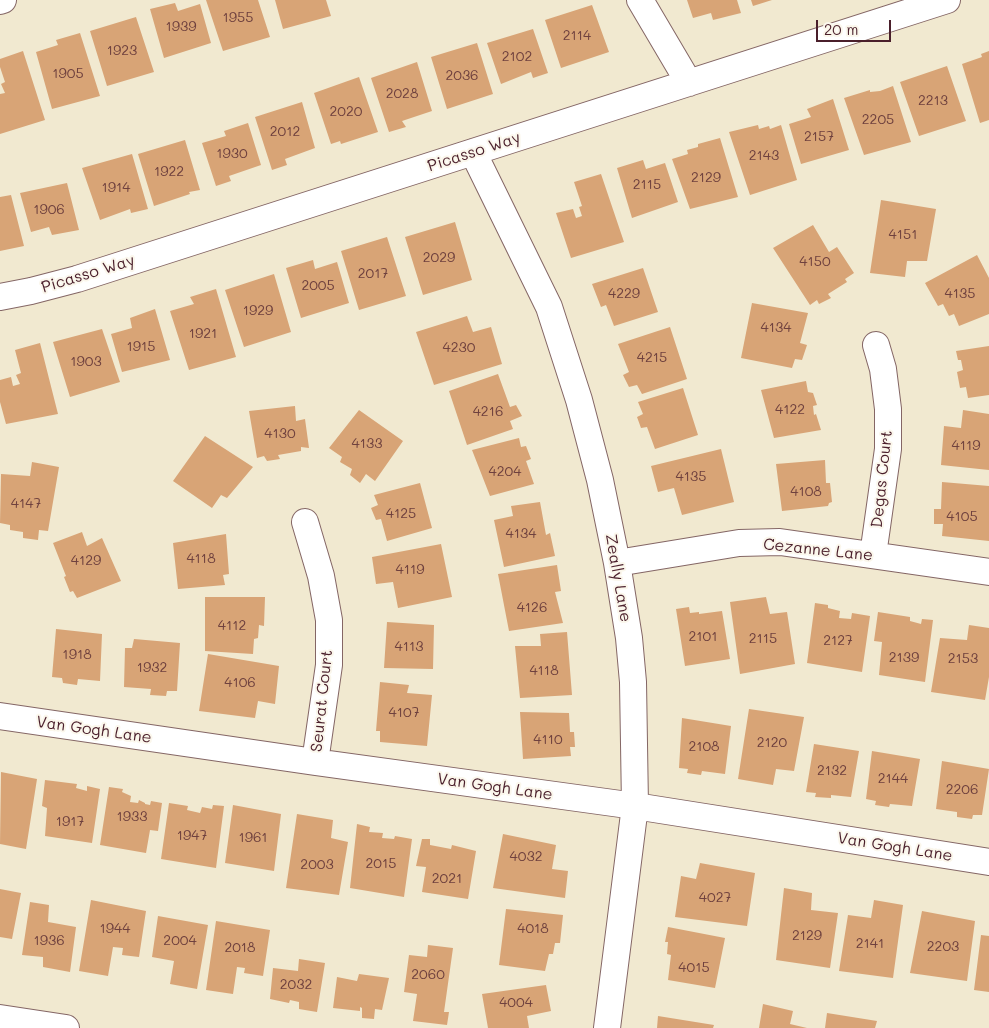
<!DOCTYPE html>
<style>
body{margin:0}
#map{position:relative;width:989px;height:1028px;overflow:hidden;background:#f1e9d0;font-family:Mali,sans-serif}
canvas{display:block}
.scale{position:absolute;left:816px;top:20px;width:75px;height:22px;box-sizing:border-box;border:2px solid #4a1f2b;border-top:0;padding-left:6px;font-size:15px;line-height:18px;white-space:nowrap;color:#4a1f2b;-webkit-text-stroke:4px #fbf7ec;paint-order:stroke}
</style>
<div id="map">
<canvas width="989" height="1028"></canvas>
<div class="scale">20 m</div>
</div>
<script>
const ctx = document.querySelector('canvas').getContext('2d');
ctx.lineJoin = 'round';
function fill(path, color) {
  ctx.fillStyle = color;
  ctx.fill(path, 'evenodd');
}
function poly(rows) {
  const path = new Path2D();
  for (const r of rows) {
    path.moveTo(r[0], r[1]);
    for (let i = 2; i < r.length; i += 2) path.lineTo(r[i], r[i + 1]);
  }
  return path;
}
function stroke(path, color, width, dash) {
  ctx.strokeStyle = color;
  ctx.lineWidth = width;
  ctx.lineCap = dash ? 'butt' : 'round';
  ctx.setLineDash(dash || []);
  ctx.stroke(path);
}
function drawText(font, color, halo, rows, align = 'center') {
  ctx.font = font + ' Mali,sans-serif';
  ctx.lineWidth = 4;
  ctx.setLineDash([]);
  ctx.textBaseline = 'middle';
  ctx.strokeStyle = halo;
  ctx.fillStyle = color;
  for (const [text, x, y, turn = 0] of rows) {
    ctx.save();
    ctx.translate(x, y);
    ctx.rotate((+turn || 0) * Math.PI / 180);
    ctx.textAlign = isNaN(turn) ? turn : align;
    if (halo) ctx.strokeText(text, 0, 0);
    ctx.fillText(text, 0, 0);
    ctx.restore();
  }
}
fill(poly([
 [206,0,258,0,270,37,223,51],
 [275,0,326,0,331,16,283,29],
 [687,0,737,0,741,13,713,20,711,13,693,18],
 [751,0,772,0,753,6],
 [175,3,178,11,200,4,211,43,164,58,150,9],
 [592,5,609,52,561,68,545,20],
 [136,17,154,72,107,86,90,31],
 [533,29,548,73,533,78,531,72,501,84,487,43],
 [80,33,100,96,52,109,36,52,58,45,56,40],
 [477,43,493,94,447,109,431,57],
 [23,51,45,120,0,134,0,94,5,93,1,84,5,82,0,67,0,59],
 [989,51,989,120,980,123,962,64,982,57,981,54],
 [417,62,432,111,402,121,406,127,389,132,371,78],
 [947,66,966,121,919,136,900,82],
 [359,77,378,132,341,144,340,141,331,144,314,93],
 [893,86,911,142,864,155,844,98,870,90,870,92,880,91],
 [833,99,849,150,801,164,789,124,811,117,807,109],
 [302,102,315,148,285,159,287,165,272,170,255,117],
 [248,123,261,165,229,176,231,181,216,186,202,143,226,136,224,131],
 [758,125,759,129,769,126,770,129,781,125,797,180,750,195,729,132],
 [720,138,738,197,690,209,672,159,688,154,687,150,698,147,698,144],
 [185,140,200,190,189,192,190,194,154,206,138,154],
 [132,154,148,209,131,213,130,209,100,220,82,168],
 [643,160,646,169,665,163,678,202,632,218,617,168],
 [601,174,624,242,571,258,556,213,573,209,576,218,582,216,579,207,582,206,574,182],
 [67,183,79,230,52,235,49,227,31,232,20,193],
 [11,195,24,246,0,251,0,197],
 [881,200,936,209,927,261,907,261,905,277,870,273],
 [455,222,472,280,423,295,405,237],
 [813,225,829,252,837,247,854,273,845,279,847,282,828,294,831,298,819,304,817,300,810,305,773,248],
 [387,237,406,296,359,310,341,251],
 [977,255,989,278,989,314,959,326,954,314,949,316,943,304,938,306,925,283],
 [313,260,315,269,337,262,349,303,301,318,286,268],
 [643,268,658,312,614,326,606,305,601,307,592,284],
 [274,274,291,332,244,347,225,290],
 [216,289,236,357,189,370,170,311,194,304,190,297],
 [752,303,808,313,800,343,807,345,802,360,795,359,792,368,741,358],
 [155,309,170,360,122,372,111,334,132,328,130,318],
 [467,316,473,332,491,327,502,364,434,385,416,332],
 [670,327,687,379,642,394,637,385,629,387,623,375,629,372,618,344],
 [102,329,120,382,70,397,53,342],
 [40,343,58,414,6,424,0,402,0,380,11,377,13,386,20,384,16,375,21,373,15,350],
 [989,346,989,395,968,398,966,387,960,388,957,372,963,370,961,360,958,360,956,351],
 [498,374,510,407,516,405,522,416,510,421,513,429,467,445,449,391],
 [806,381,808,392,813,393,817,405,813,406,814,415,816,414,821,430,774,438,761,390],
 [683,388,698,435,655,449,647,427,641,428,637,417,643,414,638,402],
 [295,406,296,421,305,419,309,448,301,447,301,451,278,455,280,459,267,461,264,456,257,458,249,411],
 [359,410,403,441,375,481,366,474,360,483,350,475,352,469,340,462,342,457,329,448],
 [963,410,989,414,989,470,941,465,944,426,961,428],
 [205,436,253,467,227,498,221,495,212,508,173,481],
 [519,438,521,447,526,446,531,459,526,461,534,484,490,496,472,450],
 [721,449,734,502,682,515,674,488,658,492,651,466],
 [825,460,826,483,830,483,832,502,829,503,828,506,782,511,776,464],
 [32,462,59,467,48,531,39,530,38,540,23,538,23,532,10,530,10,525,0,523,1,474,30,476],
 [942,482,989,486,989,541,942,536,943,524,934,524,934,509,941,509],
 [420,483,432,528,387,541,381,519,376,520,371,508,378,505,374,495],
 [540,502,546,535,550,533,555,556,504,567,494,520,513,516,511,506],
 [82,532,87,546,102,538,121,581,77,598,73,591,70,592,64,577,66,576,53,543],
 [226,534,229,574,223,575,225,585,178,589,173,543],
 [441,544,452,597,398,608,393,582,376,584,372,557],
 [557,565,561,591,555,592,563,623,509,631,498,574],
 [205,597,265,597,264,626,259,625,258,638,254,639,253,654,205,651],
 [766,597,770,614,787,612,795,664,740,674,730,602],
 [815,603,828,605,828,608,840,611,839,618,851,619,852,613,870,616,862,672,807,663],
 [689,607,690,613,699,612,699,614,722,611,730,659,685,666,676,609],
 [878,612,910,617,910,621,921,624,922,619,933,620,925,682,879,675,882,642,874,641],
 [387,622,434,625,433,669,384,668],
 [969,625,989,628,989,677,985,700,931,692,940,638,967,640],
 [56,629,102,634,100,681,78,679,77,685,63,683,62,678,52,677],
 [567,632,572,695,520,698,515,646,541,646,540,634],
 [134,639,180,643,177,691,167,691,166,696,150,695,151,689,124,687,125,648,132,648],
 [208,654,279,666,275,704,258,701,255,718,199,711],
 [380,682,409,685,407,693,432,695,427,746,380,742,380,731,376,731],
 [749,709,804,717,794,771,776,769,773,785,738,779],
 [520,712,569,713,570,732,574,732,575,747,570,747,571,756,523,759],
 [682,718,731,726,725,774,702,771,701,775,687,773,688,769,679,768],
 [814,744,859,751,851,797,831,795,831,798,815,797,816,793,806,792],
 [872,751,920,759,912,806,890,804,889,807,875,805,876,801,866,799],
 [942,761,989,769,982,815,973,815,972,819,957,817,957,812,936,809],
 [1,772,37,779,26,849,0,844],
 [45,780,77,784,76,788,87,791,87,786,100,789,92,843,45,836,47,808,42,806],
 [109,787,123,789,122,792,131,796,130,802,138,803,139,800,145,803,145,804,150,805,151,801,162,803,158,831,150,830,146,853,100,845],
 [169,803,188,806,187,810,200,813,202,807,212,809,213,805,224,806,216,868,161,859],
 [233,805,281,814,274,871,225,863],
 [297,814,333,820,331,838,348,842,339,895,286,888],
 [357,824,370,827,369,832,383,833,382,838,394,839,395,836,412,839,404,897,350,888],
 [503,834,556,845,552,869,568,871,565,898,493,888],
 [422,839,430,839,430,845,451,849,452,845,476,851,468,899,422,892,426,867,416,866],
 [700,863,755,873,747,926,675,917,681,876,696,879],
 [784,888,812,893,811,910,838,913,830,968,776,960],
 [0,889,21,893,12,939,0,937],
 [91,900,146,911,139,957,122,955,123,948,113,947,108,976,79,971],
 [874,900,903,905,893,978,839,971,848,915,871,918],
 [30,902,49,905,48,922,76,927,70,972,43,967,43,957,22,955],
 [506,909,563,915,560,943,555,943,553,954,549,954,545,971,499,965],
 [922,911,975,921,967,981,910,973],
 [158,916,208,925,197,989,170,984,174,961,152,957],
 [216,921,270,930,263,976,244,973,245,968,237,967,233,994,206,990],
 [668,927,725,938,715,988,668,980,671,955,667,954,668,942,665,942],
 [981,935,989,936,989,992,974,990],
 [428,945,453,948,444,1012,449,1012,447,1025,413,1021,417,994,404,992,409,955,427,957],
 [299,959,325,963,317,1012,299,1009,299,1002,290,1000,289,1003,270,999,273,968,298,971],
 [359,974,389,978,382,1010,375,1009,374,1019,362,1018,362,1008,360,1007,360,1011,333,1008,337,977,357,981],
 [546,985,551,1011,527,1016,529,1028,488,1028,482,994],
 [763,1004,793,1011,790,1024,807,1028,759,1028],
 [827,1013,877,1021,875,1028,825,1028],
 [658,1016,714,1025,713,1028,657,1028]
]), '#d8a476');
const minor = poly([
 [640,0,689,83],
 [0,1,3,0],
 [473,152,549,307,579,400,600,480,617,563,629,638,633,682,635,806,607,1028],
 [0,297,31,291,77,279,947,0],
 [305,522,321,576,329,620,329,665,315,762],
 [873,555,888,449,888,409,883,369,876,345],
 [617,563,739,543,780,542,989,572],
 [0,716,315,762,635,806,989,862],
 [0,1018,66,1028]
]);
stroke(minor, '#846665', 28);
stroke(minor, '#fff', 26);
drawText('14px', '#6e403e', null, [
 ["1955",238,18],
 ["1939",181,27],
 ["2114",577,36],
 ["1923",122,51],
 ["2102",517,57],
 ["1905",68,74],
 ["2036",462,76],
 ["2028",402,94],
 ["2213",933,101],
 ["2020",346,112],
 ["2205",878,120],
 ["2012",285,132],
 ["2157",819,137],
 ["1930",232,154],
 ["2143",764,156],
 ["1922",169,172],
 ["2129",706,178],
 ["2115",647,185],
 ["1914",116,188],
 ["1906",49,210],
 ["4151",903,235],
 ["2029",439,258],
 ["4150",815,262],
 ["2017",373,274],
 ["2005",318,286],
 ["4229",624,294],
 ["4135",960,294],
 ["1929",258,311],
 ["4134",776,328],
 ["1921",203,334],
 ["1915",141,347],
 ["4230",459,348],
 ["4215",652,358],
 ["1903",86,362],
 ["4122",790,410],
 ["4216",488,412],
 ["4130",280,434],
 ["4133",367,444],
 ["4119",966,446],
 ["4204",505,472],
 ["4135",691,477],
 ["4108",806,492],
 ["4147",26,504],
 ["4125",401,514],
 ["4105",962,517],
 ["4134",521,534],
 ["4118",201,559],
 ["4129",86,561],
 ["4119",410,570],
 ["4126",532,608],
 ["4112",232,626],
 ["2101",703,637],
 ["2115",763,639],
 ["2127",838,641],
 ["4113",409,647],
 ["1918",77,655],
 ["2139",904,658],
 ["2153",963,659],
 ["1932",152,668],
 ["4118",544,671],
 ["4106",240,683],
 ["4107",404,713],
 ["4110",548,740],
 ["2120",772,743],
 ["2108",704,747],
 ["2132",832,771],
 ["2144",893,779],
 ["2206",962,790],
 ["1933",132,817],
 ["1917",70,822],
 ["1947",192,836],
 ["1961",253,838],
 ["4032",526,857],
 ["2015",381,864],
 ["2003",317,865],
 ["2021",447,879],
 ["4027",715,898],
 ["1944",115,929],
 ["4018",533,929],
 ["2129",807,936],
 ["1936",49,941],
 ["2004",180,941],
 ["2141",870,944],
 ["2203",943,947],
 ["2018",240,948],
 ["4015",694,968],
 ["2060",428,975],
 ["2032",296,985],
 ["4004",516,1003]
]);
drawText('16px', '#4a1f2b', '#fbf7ec', [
 ["Picasso Way",474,152,-18],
 ["Picasso Way",88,274,-17],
 ["Degas Court",882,479,-84],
 ["Cezanne Lane",818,550,6],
 ["Zeally Lane",618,578,80],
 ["Seurat Court",322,701,-84],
 ["Van Gogh Lane",94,730,8],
 ["Van Gogh Lane",495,787,8],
 ["Van Gogh Lane",895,847,9]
]);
</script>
